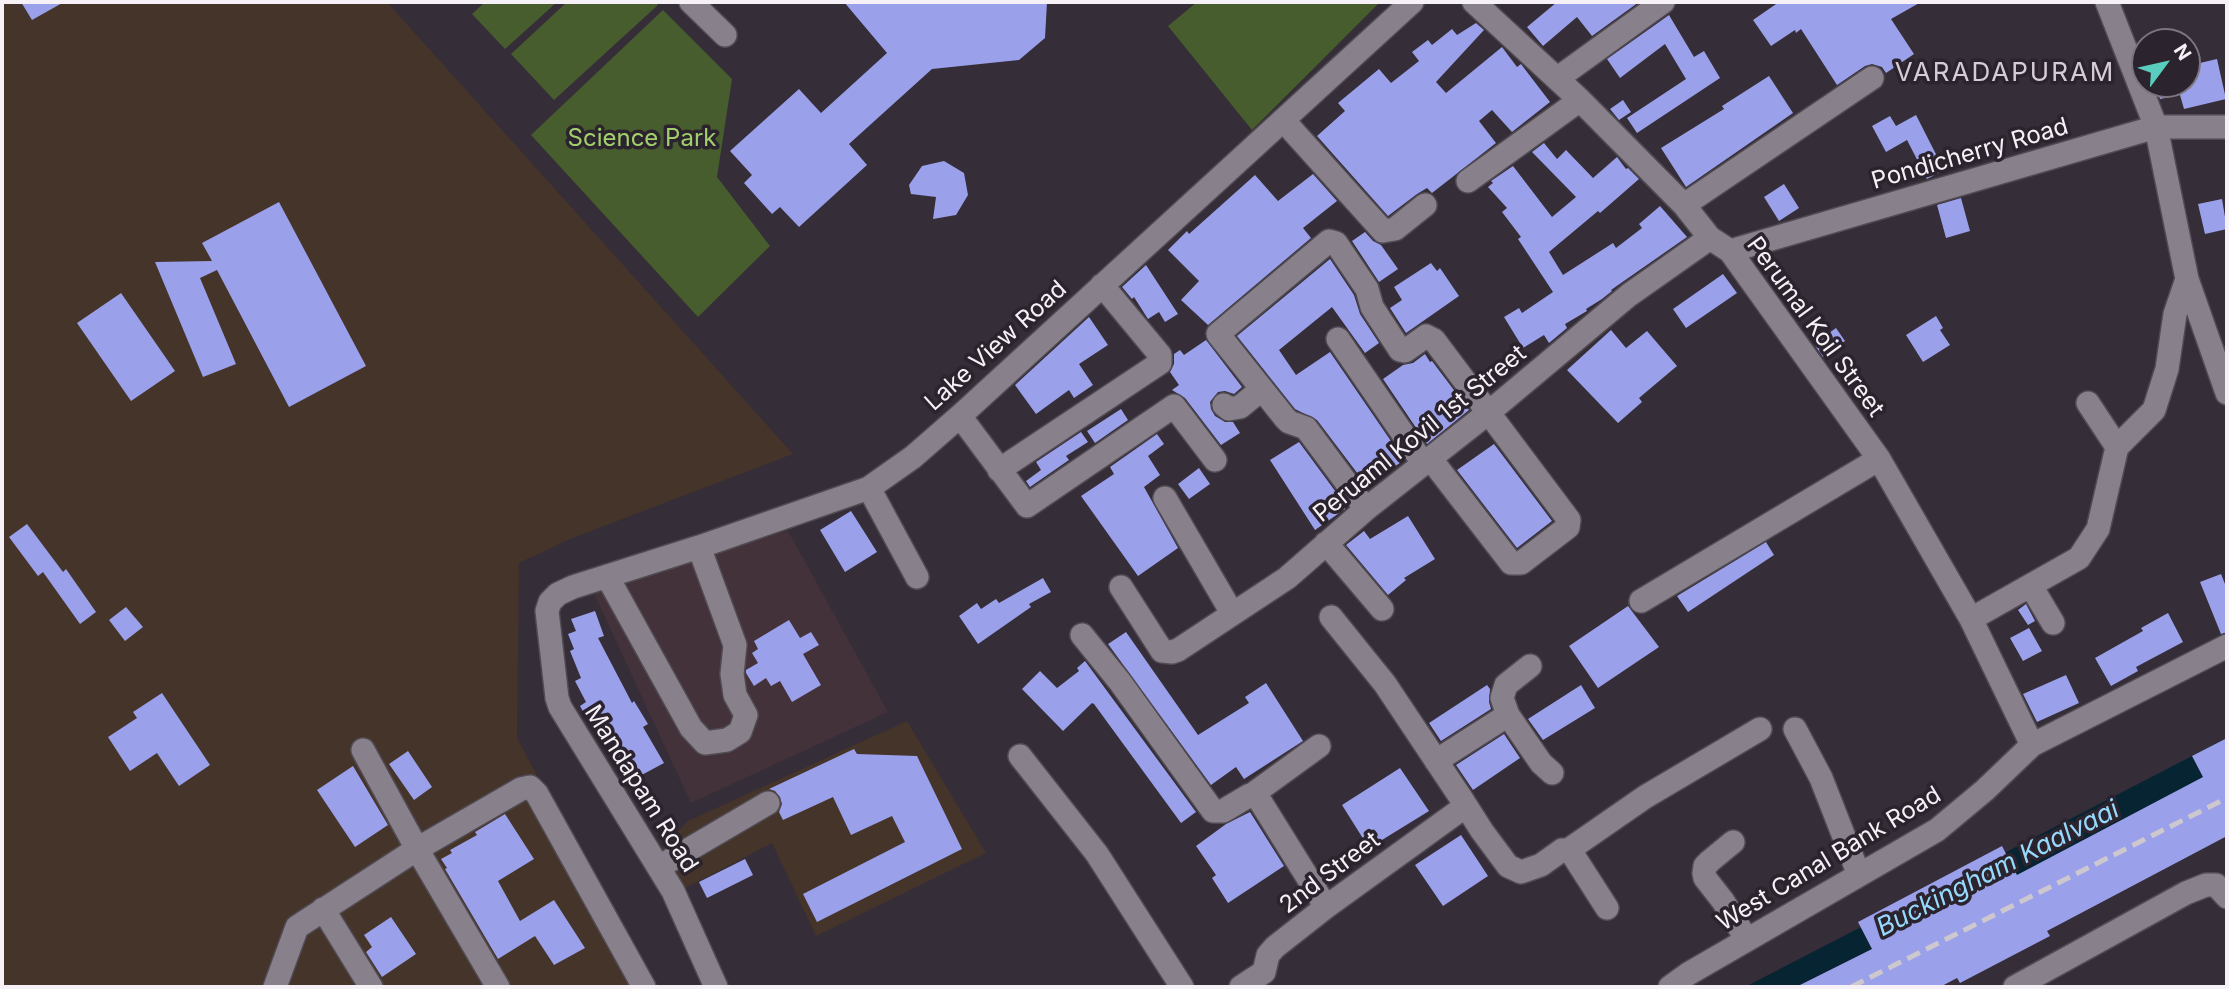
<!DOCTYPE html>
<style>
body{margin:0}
#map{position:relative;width:2229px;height:989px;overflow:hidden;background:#352d37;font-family:Inter,sans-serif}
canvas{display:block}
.frame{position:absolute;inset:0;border:4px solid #f6f1f7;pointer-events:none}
.north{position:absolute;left:2131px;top:28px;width:70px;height:70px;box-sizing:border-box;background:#2b232d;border:2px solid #7c757e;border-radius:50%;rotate:57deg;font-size:19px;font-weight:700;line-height:28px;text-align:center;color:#f6f1f7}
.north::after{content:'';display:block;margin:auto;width:24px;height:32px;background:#59cebe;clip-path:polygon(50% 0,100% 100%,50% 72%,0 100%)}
</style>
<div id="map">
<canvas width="2229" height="989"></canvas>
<div class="frame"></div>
<div class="north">N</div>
</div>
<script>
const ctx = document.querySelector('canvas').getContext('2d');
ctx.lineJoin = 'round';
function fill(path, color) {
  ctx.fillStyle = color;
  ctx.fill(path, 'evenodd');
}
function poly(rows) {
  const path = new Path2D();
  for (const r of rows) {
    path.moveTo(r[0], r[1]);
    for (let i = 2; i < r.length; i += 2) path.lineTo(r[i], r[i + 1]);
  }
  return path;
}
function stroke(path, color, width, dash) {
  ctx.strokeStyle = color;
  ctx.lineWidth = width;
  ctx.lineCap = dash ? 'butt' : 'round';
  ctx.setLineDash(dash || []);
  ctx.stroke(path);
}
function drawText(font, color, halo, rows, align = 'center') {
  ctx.font = font + ' Inter,sans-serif';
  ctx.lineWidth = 7;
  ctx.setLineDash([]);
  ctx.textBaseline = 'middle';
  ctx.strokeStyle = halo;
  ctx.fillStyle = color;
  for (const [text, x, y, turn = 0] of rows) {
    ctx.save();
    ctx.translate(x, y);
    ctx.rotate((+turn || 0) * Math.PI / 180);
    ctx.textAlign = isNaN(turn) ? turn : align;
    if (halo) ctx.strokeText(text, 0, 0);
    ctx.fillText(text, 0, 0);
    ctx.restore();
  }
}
fill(poly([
 [788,531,888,712,691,803,591,587]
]), '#44323a');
fill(poly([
 [2,2,387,2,793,454,570,539,519,563,517,738,650,987,2,987],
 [907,721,986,853,816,936,772,843,678,892,657,853,688,821]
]), '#45342a');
fill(poly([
 [485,2,557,2,505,49,472,14],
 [567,2,655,2,658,5,554,100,511,54],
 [1197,2,1380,2,1252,130,1168,26],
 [663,10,732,79,717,177,770,246,698,317,531,135]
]), '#475d2e');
fill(poly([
 [2227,738,2227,784,1807,987,1745,987]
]), '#062432');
fill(poly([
 [21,2,64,2,32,20],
 [844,2,1047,2,1045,38,1019,60,932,69,849,144,867,165,799,227,780,207,772,214,744,183,752,175,730,151,799,89,821,113,887,53],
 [1557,2,1639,2,1592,36,1577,17,1543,46,1527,27],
 [1779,2,1921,2,1891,19,1914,54,1886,73,1882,67,1872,64,1865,66,1837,85,1801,29,1796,33,1795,30,1771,46,1753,20],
 [1669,15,1694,57,1704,51,1720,78,1637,133,1627,118,1686,79,1665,44,1620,78,1607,59],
 [1476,23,1484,30,1436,82,1446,93,1502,47,1517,67,1521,64,1524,68,1550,102,1512,132,1492,110,1479,121,1496,143,1432,193,1427,188,1417,194,1388,216,1317,136,1345,111,1338,103,1379,69,1391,83,1419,61,1412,52,1428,40,1432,45,1452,29,1457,35],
 [2217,59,2226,99,2184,109,2180,95,2160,99,2156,84,2187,84,2187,66],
 [1769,76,1793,113,1686,187,1661,148,1724,109,1722,106],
 [1623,100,1631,112,1619,120,1610,109],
 [1916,115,1944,170,1927,179,1907,140,1886,152,1872,126,1890,116,1896,126],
 [1544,143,1557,159,1566,150,1593,178,1617,157,1626,169,1628,168,1639,179,1600,213,1598,211,1549,252,1563,275,1613,243,1616,248,1642,228,1639,224,1660,206,1687,237,1611,290,1612,291,1602,299,1586,309,1587,311,1565,324,1567,328,1549,343,1544,335,1523,348,1504,317,1519,308,1522,313,1553,292,1518,239,1521,237,1502,212,1507,208,1488,187,1493,183,1491,181,1513,166,1552,217,1576,197,1532,152],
 [944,161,964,173,968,195,956,215,933,219,936,197,911,194,909,185,922,166],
 [1313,174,1337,201,1303,228,1311,238,1208,325,1181,300,1199,281,1168,250,1187,231,1189,234,1255,175,1278,201],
 [1784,184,1799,208,1779,221,1764,197],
 [1961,198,1970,231,1946,238,1937,205],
 [2222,199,2227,229,2205,234,2198,204],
 [279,202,366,366,289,407,217,270,200,278,236,364,203,377,155,262,212,261,202,243],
 [1365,232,1373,241,1381,245,1398,269,1379,282,1352,241],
 [1330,259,1354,295,1360,314,1379,343,1365,353,1332,307,1279,350,1296,375,1330,352,1404,460,1367,486,1317,420,1295,409,1237,336],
 [1431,263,1437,271,1440,268,1459,296,1406,333,1390,308,1402,300,1394,287],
 [1146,265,1178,314,1165,322,1159,312,1148,319,1134,297,1132,299,1122,287],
 [1723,274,1737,293,1686,328,1673,309],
 [121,293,175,371,131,401,77,323],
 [1936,316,1943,328,1940,330,1950,345,1923,362,1906,335],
 [1089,317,1108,345,1079,364,1093,385,1074,398,1069,390,1036,414,1015,385],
 [1836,328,1845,341,1823,357,1814,344],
 [1611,330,1626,348,1647,331,1677,366,1639,398,1642,402,1618,423,1567,370],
 [1206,340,1242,387,1234,394,1225,391,1218,392,1210,402,1211,409,1215,416,1225,422,1233,422,1240,433,1221,445,1185,398,1172,390,1179,385,1170,372,1174,364,1174,354,1180,350,1184,355],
 [1425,354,1430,362,1432,361,1469,410,1427,444,1383,379,1403,365,1413,363],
 [1121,409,1128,420,1095,443,1087,431],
 [1081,432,1088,442,1066,456,1069,460,1030,487,1026,481,1041,470,1036,462],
 [1157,434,1164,444,1148,456,1160,475,1144,487,1178,548,1138,576,1081,496,1114,474,1110,467],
 [1299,442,1344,503,1341,504,1345,509,1315,530,1270,460],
 [1494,444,1552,521,1517,548,1457,470],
 [1199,468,1210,484,1189,499,1178,484],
 [851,511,877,552,845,572,820,530],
 [1408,516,1435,559,1404,578,1406,580,1388,595,1346,545,1364,531,1370,539],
 [27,524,63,572,66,569,96,612,80,624,43,572,38,576,9,537],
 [1766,542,1774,555,1688,612,1677,596],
 [2221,574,2227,589,2227,632,2221,634,2200,582],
 [1043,578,1051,592,1029,604,1031,607,978,644,959,616,977,603,981,609,996,599,999,603],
 [2026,604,2035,621,2028,625,2018,610],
 [1628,606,1659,647,1598,688,1569,646],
 [126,607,143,627,125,641,109,620],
 [595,611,604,636,598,638,632,703,634,701,648,724,643,727,664,763,625,784,617,770,621,768,594,724,591,726,580,706,586,702,575,681,581,678,570,651,574,649,568,634,576,631,571,619],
 [2168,613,2183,642,2136,667,2138,671,2111,686,2095,658,2143,631,2141,628],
 [789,620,800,638,811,632,819,645,803,654,821,685,792,702,780,681,771,686,766,678,754,686,746,673,746,670,758,663,752,653,758,649,754,641],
 [2029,628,2042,651,2023,661,2010,638],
 [1126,632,1198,735,1249,703,1245,697,1266,683,1303,741,1244,779,1236,767,1211,785,1108,644],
 [1085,661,1196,812,1181,823,1094,704,1092,703,1063,731,1022,689,1040,671,1057,688,1079,671,1077,668],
 [2066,675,2079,703,2037,722,2023,694],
 [1487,685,1490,689,1489,702,1491,709,1441,741,1429,723],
 [1581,685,1595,708,1543,740,1528,719],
 [162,693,210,765,179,786,157,753,130,771,108,737,137,718,133,712],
 [1504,734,1520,758,1473,790,1456,765],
 [2227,738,2227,836,2047,931,2050,936,1960,983,1957,978,1940,987,1796,987,1872,949,1858,922,2002,846,2017,875,2203,777,2192,756],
 [854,749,857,754,917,756,962,849,817,922,803,894,905,842,892,816,851,835,833,797,783,820,779,812,782,804,780,797,775,791,769,789],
 [408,751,432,787,414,800,389,764],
 [353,766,388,825,355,847,317,790],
 [1400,768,1429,811,1369,848,1342,805],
 [1250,812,1284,866,1228,903,1212,878,1216,875,1196,846,1226,824],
 [505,814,534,859,498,881,520,921,554,900,585,948,554,965,535,936,498,959,445,869,447,868,441,859,452,853,450,850,477,835,475,832],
 [1461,835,1488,876,1443,906,1415,865],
 [745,859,753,875,707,898,699,882],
 [391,917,416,954,382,977,366,952,372,947,364,935]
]), '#9ba0eb');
const minor = poly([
 [691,2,725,35],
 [1474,2,1580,100,1684,205,1710,238,1730,251,1879,459,1971,619,2032,745],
 [2107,2,2156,127,2187,279,2227,393],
 [1558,78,1663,2],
 [1283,120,1383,231,1395,229,1425,205],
 [1468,181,1580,100],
 [1684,205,1872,78],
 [1730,251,2156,127,2227,127],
 [1338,339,1423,463],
 [2088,403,2117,447],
 [1224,405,1229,409,1240,407,1262,389],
 [960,416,1027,506,1174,406,1215,460],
 [999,470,1160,363,1160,355,1102,285],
 [869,488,917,577],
 [1165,498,1232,613],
 [1366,509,1306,428,1289,422,1285,418,1218,334,1329,241,1336,243,1367,289,1372,307,1400,350,1405,351,1426,336,1434,340,1569,520,1568,527,1521,563,1511,563,1430,458],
 [1326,543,1382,609],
 [607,576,691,728,705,743,727,740,740,732,746,715,735,695,732,674,735,645,699,547],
 [2031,586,2053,623],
 [1121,587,1162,651,1172,652,1178,650,1287,578,1366,509,1488,413,1629,295,1710,238],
 [1641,601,1879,459],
 [1971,619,2079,558,2098,529,2117,447,2154,410,2167,369,2175,314,2187,279],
 [1082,635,1120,682,1213,811,1223,811,1250,795,1257,796,1326,907],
 [1530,666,1506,685,1502,698,1508,715,1541,763,1552,773],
 [1795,729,1821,778,1859,875],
 [363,750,417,849,498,987],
 [1020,756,1097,854,1182,987],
 [1436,761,1508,715],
 [1253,794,1319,746],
 [1461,798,1482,831,1508,866,1521,872,1541,865,1562,850,1567,851,1573,855,1607,908],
 [1733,842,1710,861,1705,866,1704,873,1705,878,1723,901,1747,940],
 [1567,851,1645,797,1760,729],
 [659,867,768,803],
 [323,909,371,987],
 [275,987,297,927,417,849,521,789,530,787,537,794,644,987],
 [716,987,673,891,560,707,557,698,547,611,550,602,558,594,573,587,699,547,869,488,913,457,960,416,1412,2],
 [1241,987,1264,972,1268,955,1275,947,1326,907,1463,808,1461,798,1385,684,1331,617],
 [1670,987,1688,974,1937,830,1985,790,2032,745,2227,646],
 [2015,987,2186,893,2206,885,2216,885,2227,897]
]);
stroke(minor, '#504a52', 26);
stroke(minor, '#88808b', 23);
stroke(poly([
 [1851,987,2227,798]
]), '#cdc7ce', 5, [14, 7]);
drawText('24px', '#a1d06b', '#2b232d', [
 ["Science Park",642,139]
]);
drawText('24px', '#f6f1f7', '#2b232d', [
 ["Pondicherry Road",1970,154,-16],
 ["Perumal Koil Street",1815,327,54],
 ["Lake View Road",996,346,-42],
 ["Peruaml Kovil 1st Street",1420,434,-39],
 ["Mandapam Road",641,789,58],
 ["West Canal Bank Road",1829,859,-31],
 ["2nd Street",1330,873,-37]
]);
ctx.letterSpacing = '2px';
drawText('26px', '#d6ccd8', '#2b232d', [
 ["VARADAPURAM",2005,73]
]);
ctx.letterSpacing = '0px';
drawText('italic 26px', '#97d9fd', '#2b232d', [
 ["Buckingham Kaalvaai",1998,869,-27]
]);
</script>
